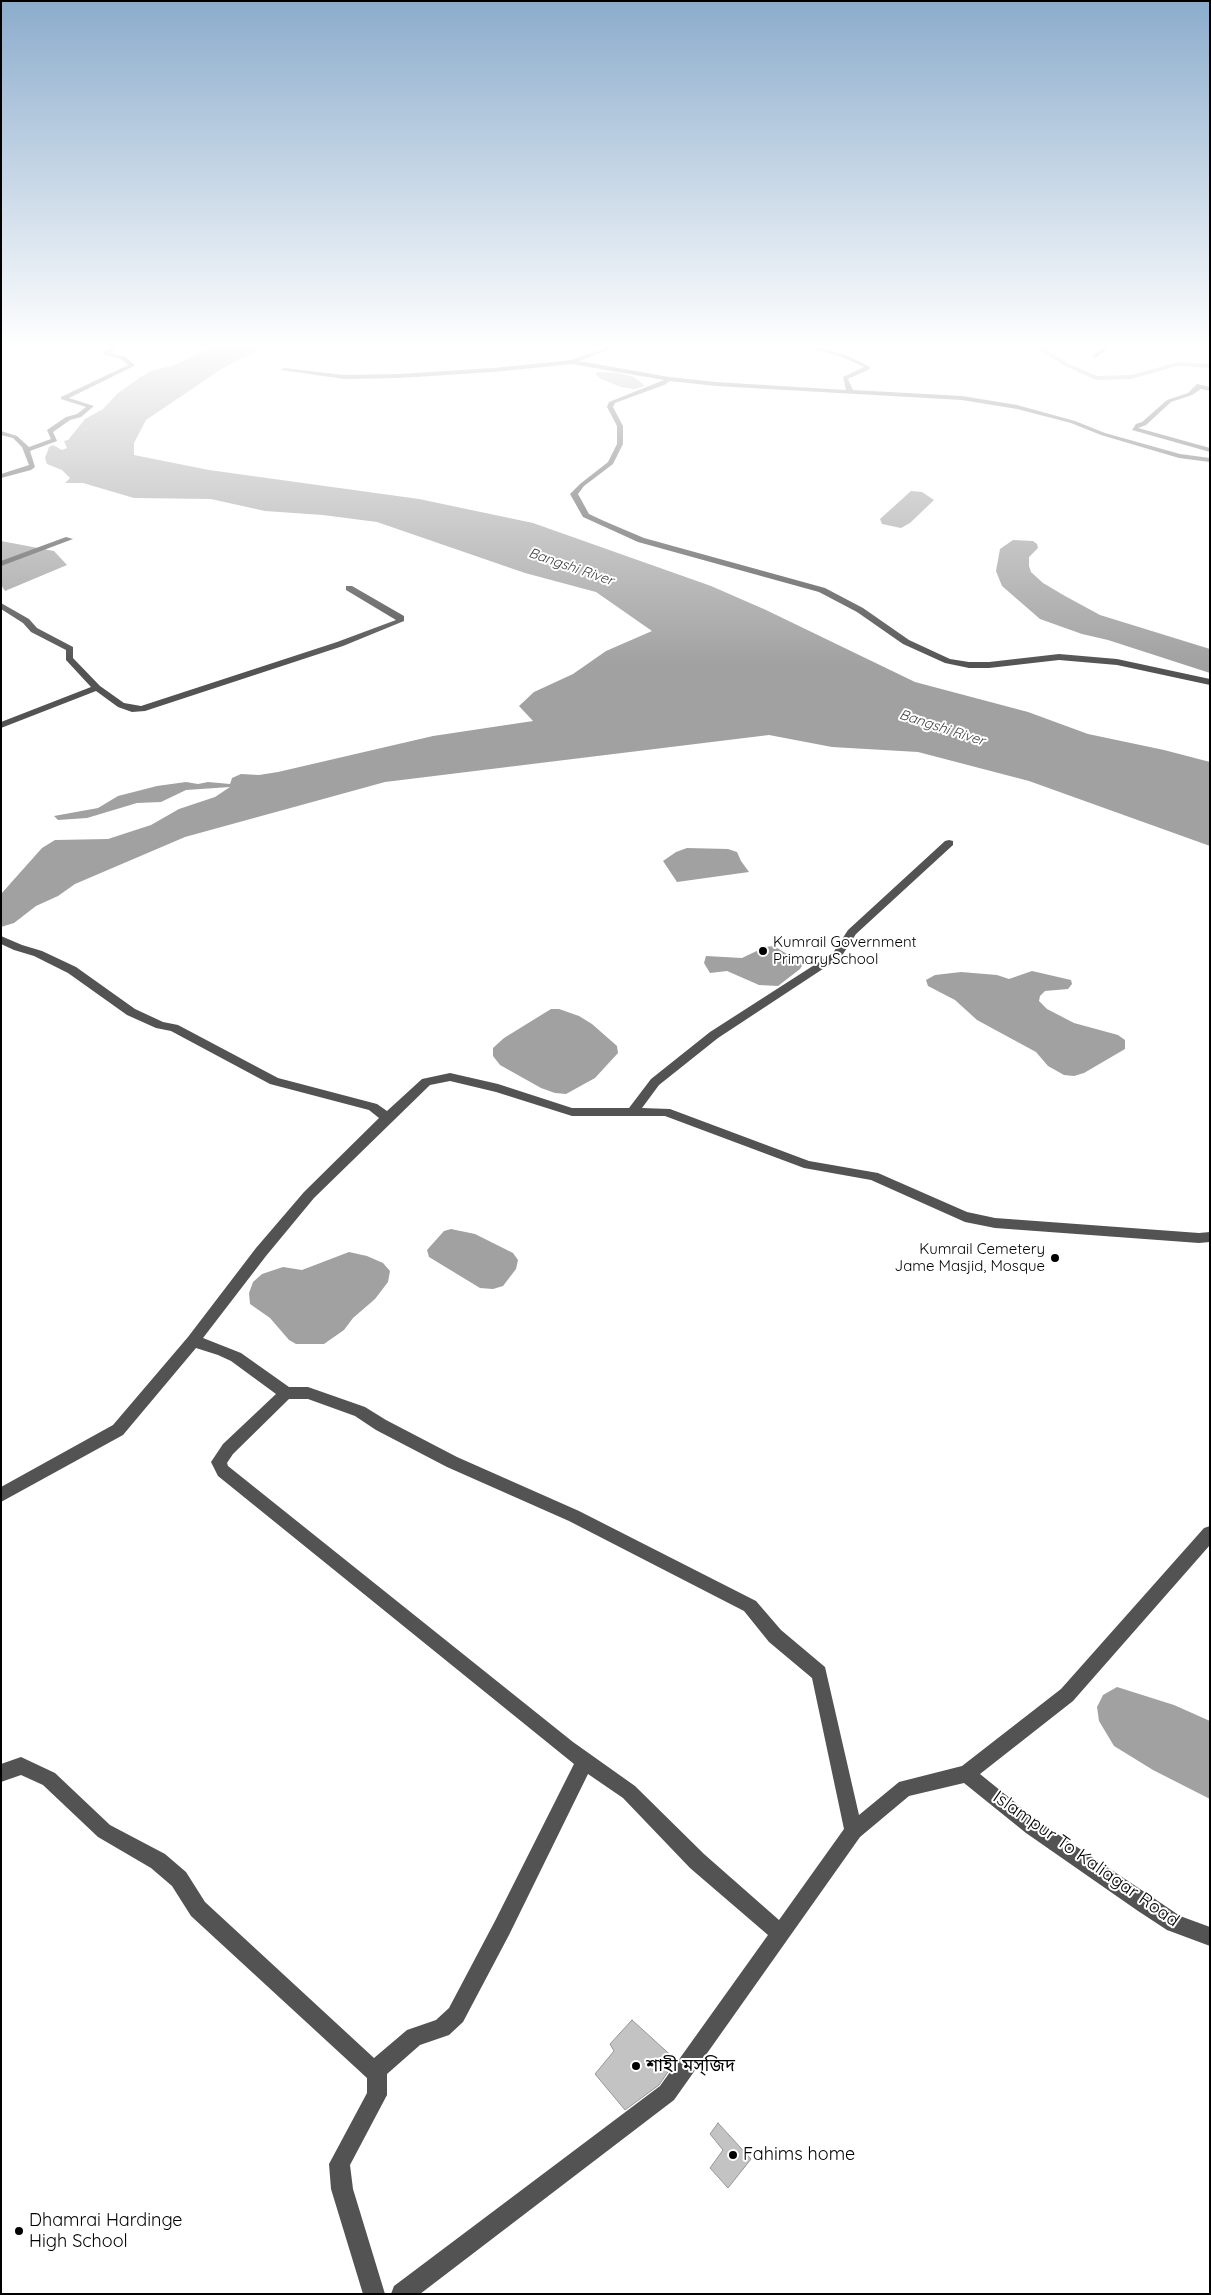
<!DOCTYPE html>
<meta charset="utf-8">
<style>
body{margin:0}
#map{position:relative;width:1211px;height:2295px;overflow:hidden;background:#fff;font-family:Quicksand,sans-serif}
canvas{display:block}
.frame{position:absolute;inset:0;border:2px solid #000;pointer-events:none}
</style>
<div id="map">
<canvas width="1211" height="2295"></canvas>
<div class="frame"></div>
</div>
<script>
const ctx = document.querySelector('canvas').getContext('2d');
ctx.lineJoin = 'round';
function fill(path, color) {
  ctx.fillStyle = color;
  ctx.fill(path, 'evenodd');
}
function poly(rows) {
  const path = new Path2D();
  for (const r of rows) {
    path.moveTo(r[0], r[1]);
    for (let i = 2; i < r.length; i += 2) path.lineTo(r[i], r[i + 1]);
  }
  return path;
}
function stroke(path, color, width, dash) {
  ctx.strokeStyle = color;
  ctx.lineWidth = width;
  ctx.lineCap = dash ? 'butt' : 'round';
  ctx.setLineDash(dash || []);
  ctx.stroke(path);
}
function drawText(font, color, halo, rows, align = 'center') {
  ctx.font = font + ' Quicksand,"Noto Sans Bengali",sans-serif';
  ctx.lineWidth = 4;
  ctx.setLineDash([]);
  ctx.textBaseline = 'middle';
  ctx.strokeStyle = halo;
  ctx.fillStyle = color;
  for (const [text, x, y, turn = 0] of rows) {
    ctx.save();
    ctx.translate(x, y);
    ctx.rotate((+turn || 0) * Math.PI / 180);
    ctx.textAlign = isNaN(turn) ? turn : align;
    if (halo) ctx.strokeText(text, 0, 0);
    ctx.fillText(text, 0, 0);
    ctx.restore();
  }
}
fill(poly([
 [217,344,274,344,257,350,220,370,146,420,134,443,134,455,209,470,419,499,533,523,711,586,766,610,915,682,1028,712,1088,734,1164,750,1210,762,1210,846,1029,781,918,752,832,747,769,735,385,782,185,837,75,884,58,896,36,906,14,923,1,927,1,894,42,848,55,840,108,839,151,825,179,809,215,797,230,787,186,790,161,802,137,803,87,818,58,820,54,816,98,808,118,796,157,786,186,782,198,784,208,782,230,784,232,778,241,774,259,775,278,772,433,736,533,721,519,706,534,692,573,674,606,651,652,631,596,592,525,573,377,522,323,515,265,511,211,499,134,498,83,483,65,483,70,478,62,470,47,464,45,458,49,447,53,445,62,450,67,448,64,441,68,440,85,419,103,409,117,394,139,378,151,371,175,365],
 [598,372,619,373,634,377,645,386,634,389,621,387,601,379,595,374],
 [911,491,922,492,934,500,910,523,901,528,882,524,880,519],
 [1013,540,1033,541,1037,544,1038,548,1029,557,1029,566,1031,572,1043,583,1065,596,1100,615,1210,649,1210,673,1108,640,1082,634,1040,619,1002,586,996,571,1000,549],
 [1,541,54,551,67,565,5,591,1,585],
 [687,848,728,849,737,852,741,861,749,872,677,882,663,861,676,852],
 [774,946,803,964,800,969,778,986,759,985,727,971,710,973,704,963,706,956,742,958,765,947],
 [1032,971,1071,980,1072,984,1068,989,1045,991,1040,996,1039,1001,1047,1009,1074,1023,1118,1035,1125,1040,1125,1049,1084,1073,1074,1076,1064,1075,1048,1066,1036,1052,977,1020,955,1000,928,986,926,980,935,975,961,972,997,975,1009,979],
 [551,1009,559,1009,579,1016,592,1024,617,1046,618,1053,595,1078,566,1094,555,1093,541,1088,500,1065,493,1056,493,1048,504,1038],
 [451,1229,475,1234,513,1253,518,1260,516,1269,503,1286,493,1289,480,1288,429,1257,427,1250,444,1231],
 [349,1252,367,1256,383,1263,390,1271,388,1282,375,1299,353,1318,344,1330,324,1344,296,1344,289,1340,270,1318,250,1304,249,1293,253,1282,262,1274,283,1267,302,1270],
 [1117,1687,1174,1705,1210,1721,1210,1799,1153,1770,1114,1746,1099,1721,1097,1707,1103,1695]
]), '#a1a1a1');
fill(poly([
 [1030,344,1038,344,1069,364,1097,376,1131,375,1178,362,1210,364,1210,368,1178,366,1131,379,1096,380,1065,366,1030,344]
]), '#a1a1a1');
const building = poly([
 [632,2020,676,2060,659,2085,625,2110,595,2074,614,2051,610,2044,632,2020],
 [718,2123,751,2159,728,2188,710,2168,723,2150,710,2134,718,2123]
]);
fill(building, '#c3c3c3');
stroke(building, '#979797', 1);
fill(poly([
 [114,344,121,344,110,353,125,357,134,364,134,366,69,398,94,406,81,417,70,420,53,432,57,441,30,451,35,467,31,470,1,478,1,474,29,465,22,447,13,438,1,435,1,431,17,436,29,447,51,439,47,430,66,417,77,414,86,407,61,399,61,397,128,365,121,359,102,354,114,344],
 [602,344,609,344,613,348,579,361,669,377,716,382,846,390,843,377,864,367,844,358,804,346,813,344,812,345,848,356,870,367,870,369,848,379,853,390,962,396,1017,405,1075,421,1105,433,1180,454,1210,458,1210,462,1179,458,1101,435,1071,423,1017,409,962,400,716,386,670,381,664,385,615,403,613,407,623,426,623,444,613,464,584,486,578,494,589,514,604,521,644,538,825,588,863,608,909,640,950,659,969,662,989,662,1059,654,1117,659,1210,679,1210,685,1117,665,1059,660,989,668,969,668,945,663,903,644,857,612,819,592,638,542,583,517,570,494,580,484,608,462,617,444,617,426,607,407,609,402,664,380,572,364,493,372,399,378,344,379,281,370,284,368,344,375,399,374,493,368,572,360,606,348,602,344],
 [1109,344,1116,344,1097,357,1093,357,1093,355,1109,344],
 [1197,384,1210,387,1210,391,1201,389,1192,395,1171,402,1146,425,1138,428,1210,448,1210,452,1132,430,1136,424,1142,422,1167,400,1188,393,1197,384],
 [66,537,73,539,1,566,1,561,66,537],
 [346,586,352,586,404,616,404,621,343,646,145,711,132,712,118,707,96,691,1,728,1,722,91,687,66,660,66,650,31,632,23,623,1,609,1,603,29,619,37,628,73,647,73,658,100,686,124,703,141,706,337,642,396,620,346,590,346,586],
 [949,840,953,841,953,845,856,934,841,957,718,1038,659,1085,642,1108,670,1109,809,1161,878,1173,967,1212,995,1218,1199,1233,1210,1232,1210,1242,1199,1243,995,1228,965,1222,871,1180,804,1168,665,1116,572,1116,496,1092,450,1081,430,1085,314,1198,266,1256,203,1338,241,1353,289,1387,308,1387,365,1407,386,1420,457,1457,579,1511,756,1601,781,1630,825,1667,859,1815,899,1782,962,1766,1061,1689,1204,1528,1210,1526,1210,1545,1073,1701,980,1774,1038,1821,1152,1897,1180,1916,1210,1927,1210,1946,1167,1930,1138,1911,1026,1833,964,1783,909,1796,860,1837,674,2100,420,2294,391,2294,394,2286,660,2086,768,1935,690,1868,623,1798,588,1774,509,1935,463,2022,449,2035,420,2045,387,2074,387,2095,350,2165,353,2189,385,2294,363,2294,331,2189,329,2164,367,2093,367,2078,191,1916,172,1886,151,1868,98,1837,43,1785,21,1775,1,1782,1,1764,21,1757,55,1773,110,1825,165,1854,186,1872,205,1902,374,2058,407,2030,436,2020,449,2008,495,1921,574,1764,218,1476,211,1462,223,1444,276,1394,231,1361,218,1355,196,1348,123,1435,1,1502,1,1487,113,1425,188,1337,256,1248,304,1192,379,1118,369,1110,270,1084,171,1031,156,1028,127,1015,68,973,34,956,14,950,1,944,1,936,22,945,42,951,76,967,135,1009,163,1022,178,1025,278,1078,377,1104,387,1111,422,1079,450,1073,498,1084,572,1108,629,1108,651,1079,710,1032,833,953,848,930,945,841,949,840],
 [289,1399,308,1399,355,1416,376,1430,447,1467,569,1521,744,1611,769,1642,812,1678,844,1829,779,1920,704,1854,635,1786,573,1742,228,1466,227,1463,233,1454,289,1399]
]), '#535353');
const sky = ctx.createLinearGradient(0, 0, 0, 666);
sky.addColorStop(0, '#8baccc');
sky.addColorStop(0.52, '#fff');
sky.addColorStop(1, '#ffffff00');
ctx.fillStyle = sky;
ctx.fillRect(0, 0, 1211, 666);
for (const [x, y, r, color] of [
 [763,951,5,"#000"],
 [1055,1258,5,"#000"],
 [636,2066,5,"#000"],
 [733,2155,5,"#000"],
 [19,2231,5,"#000"]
]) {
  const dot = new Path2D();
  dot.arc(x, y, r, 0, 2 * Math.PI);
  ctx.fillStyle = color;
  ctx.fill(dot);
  stroke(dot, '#fff', 2);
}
drawText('italic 14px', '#424242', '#fff', [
 ["Bangshi River",571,567,19],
 ["Bangshi River",942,728,18]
]);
drawText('15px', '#000', '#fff', [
 ["Kumrail Government",773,942],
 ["Primary School",773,959],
 ["Kumrail Cemetery",1045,1249,"right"],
 ["Jame Masjid, Mosque",1045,1266,"right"]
], 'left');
drawText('18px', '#000', '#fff', [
 ["Islampur To Kaliagar Road",1086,1859,35]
]);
drawText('18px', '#000', '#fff', [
 ["শাহী মস্জিদ",646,2066],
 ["Fahims home",743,2155],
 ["Dhamrai Hardinge",29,2221],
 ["High School",29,2242]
], 'left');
</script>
